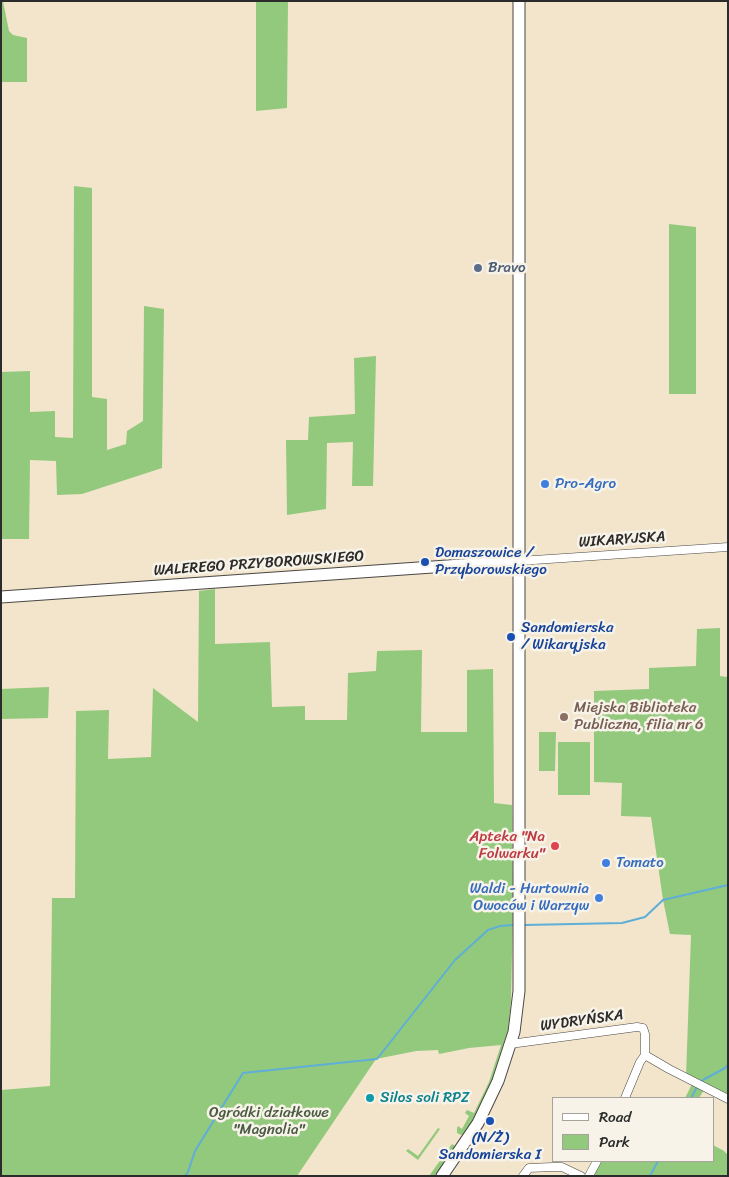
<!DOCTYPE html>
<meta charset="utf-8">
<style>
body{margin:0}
#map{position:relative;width:729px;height:1177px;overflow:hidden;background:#f2e5cc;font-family:Sriracha,sans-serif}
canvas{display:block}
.frame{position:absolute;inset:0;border:2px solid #2b2b2b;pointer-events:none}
.legend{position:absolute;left:552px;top:1097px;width:162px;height:65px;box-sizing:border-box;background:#f7f3e8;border:1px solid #a5a39c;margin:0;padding:6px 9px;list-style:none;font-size:15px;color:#2b2b2b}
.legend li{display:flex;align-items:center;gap:10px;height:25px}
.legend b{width:25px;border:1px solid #a5a39c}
</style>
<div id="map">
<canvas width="729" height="1177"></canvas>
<div class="frame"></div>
<ul class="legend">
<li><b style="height:6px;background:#fff"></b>Road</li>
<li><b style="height:14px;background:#93c97c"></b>Park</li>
</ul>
</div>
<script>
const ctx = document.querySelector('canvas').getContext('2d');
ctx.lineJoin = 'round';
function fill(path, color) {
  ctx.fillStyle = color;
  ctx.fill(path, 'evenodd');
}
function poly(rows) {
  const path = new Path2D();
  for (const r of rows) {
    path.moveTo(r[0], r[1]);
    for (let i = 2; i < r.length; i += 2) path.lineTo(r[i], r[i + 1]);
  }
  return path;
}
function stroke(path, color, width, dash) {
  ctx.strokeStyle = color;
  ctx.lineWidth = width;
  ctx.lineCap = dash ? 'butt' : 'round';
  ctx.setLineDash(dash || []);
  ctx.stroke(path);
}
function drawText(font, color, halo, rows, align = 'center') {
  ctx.font = font + ' Sriracha,sans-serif';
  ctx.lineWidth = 5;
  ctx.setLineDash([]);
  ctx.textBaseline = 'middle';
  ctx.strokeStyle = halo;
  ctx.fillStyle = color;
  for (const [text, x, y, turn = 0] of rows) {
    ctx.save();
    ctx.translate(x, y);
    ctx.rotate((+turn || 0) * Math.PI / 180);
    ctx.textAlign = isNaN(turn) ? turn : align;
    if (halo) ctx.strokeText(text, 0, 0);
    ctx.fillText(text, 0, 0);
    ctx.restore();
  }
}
fill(poly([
 [1,1,3,1,9,31,13,35,27,38,27,82,1,82],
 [256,1,288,1,287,108,256,111],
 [74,186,92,188,92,397,107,399,107,450,126,444,127,431,143,421,144,306,164,309,162,468,82,494,57,495,56,461,30,460,29,539,1,539,1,372,30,371,30,412,55,411,55,437,73,438],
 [669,224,696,227,696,394,669,394],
 [376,356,373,486,352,486,353,442,327,443,326,509,287,515,286,440,308,440,309,417,355,414,354,358],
 [215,589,215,644,270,642,272,707,305,706,305,720,347,720,348,673,376,671,377,651,422,650,421,732,467,732,467,670,493,669,494,803,512,805,513,906,511,1001,508,1030,492,1080,467,1132,461,1135,457,1133,457,1128,458,1126,462,1129,469,1116,465,1113,467,1110,474,1113,489,1082,501,1045,469,1048,439,1054,438,1050,416,1051,376,1059,297,1176,1,1176,1,1090,50,1086,52,898,75,898,76,711,109,710,108,759,151,757,153,688,198,722,199,591],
 [720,628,720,676,728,677,728,1099,686,1077,691,935,670,934,663,900,651,817,621,816,622,783,594,782,594,691,649,689,649,668,696,666,697,629],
 [49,687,48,718,1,719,1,689],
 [539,732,556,732,555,771,539,771],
 [558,742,590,742,590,795,558,795],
 [692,1084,704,1090,699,1098,685,1098],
 [438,1128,440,1129,418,1160,406,1151,408,1149,418,1156],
 [452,1144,455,1146,453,1149,455,1150,436,1176,429,1176],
 [713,1145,724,1151,728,1155,728,1176,592,1176,600,1161,713,1161]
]), '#93c97c');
stroke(poly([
 [524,925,622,923,645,917,663,900,728,885],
 [700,1083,703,1080,725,1068,728,1065],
 [691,1098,697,1087],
 [185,1176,188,1172,195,1151,243,1073,377,1059,455,960,488,930,500,926,514,925],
 [650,1176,658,1161]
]), '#5eaed8', 2);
const street = poly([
 [519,561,728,547],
 [510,1044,637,1027,643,1028,645,1034,645,1055,640,1062,625,1098],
 [645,1055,669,1069,728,1099],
 [523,1176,529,1168,553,1167,562,1167,581,1176],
 [589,1176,597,1161]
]);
const secondary = poly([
 [1,597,519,561],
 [442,1176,478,1123,498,1081,514,1032,519,991,519,1]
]);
stroke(street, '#494743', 9);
stroke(secondary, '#494743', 13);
stroke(street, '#fff', 8);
stroke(secondary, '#fff', 11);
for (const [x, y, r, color] of [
 [478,268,5,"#5c6f8a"],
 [545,484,5,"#3f7fe0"],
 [425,562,5,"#1a4fb4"],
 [511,637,5,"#1a4fb4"],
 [564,717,5,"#8d6e63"],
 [555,846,5,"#e0444e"],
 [606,863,5,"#3f7fe0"],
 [599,898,5,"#3f7fe0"],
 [370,1098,5,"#0f9aa8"],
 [490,1121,5,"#1a4fb4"]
]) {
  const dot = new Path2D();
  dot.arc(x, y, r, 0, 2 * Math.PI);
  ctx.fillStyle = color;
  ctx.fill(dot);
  stroke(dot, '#f7f3e8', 2);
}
drawText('15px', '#4e5e75', '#f7f3e8', [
 ["Bravo",488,268]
], 'left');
drawText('15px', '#366cbe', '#f7f3e8', [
 ["Pro-Agro",555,484],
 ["Tomato",616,863],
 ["Waldi - Hurtownia",589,889,"right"],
 ["Owoców i Warzyw",589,906,"right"]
], 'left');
drawText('15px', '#2b2b2b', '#f7f3e8', [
 ["WIKARYJSKA",622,540,-4],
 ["WALEREGO PRZYBOROWSKIEGO",259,564,-4],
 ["WYDRYŃSKA",582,1021,-8]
]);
drawText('15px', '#164399', '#f7f3e8', [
 ["Domaszowice /",435,553],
 ["Przyborowskiego",435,570],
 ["Sandomierska",521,628],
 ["/ Wikaryjska",521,645],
 ["(N/Ż)",490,1138,"center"],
 ["Sandomierska I",490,1155,"center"]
], 'left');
drawText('15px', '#785e54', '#f7f3e8', [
 ["Miejska Biblioteka",574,708],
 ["Publiczna, filia nr 6",574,725]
], 'left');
drawText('15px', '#be3a42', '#f7f3e8', [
 ["Apteka \"Na",545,837],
 ["Folwarku\"",545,854]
], 'right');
drawText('15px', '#0d838f', '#f7f3e8', [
 ["Silos soli RPZ",380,1098]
], 'left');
drawText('15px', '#4a5a43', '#f7f3e8', [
 ["Ogródki działkowe",269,1113],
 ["\"Magnolia\"",269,1130]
]);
</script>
